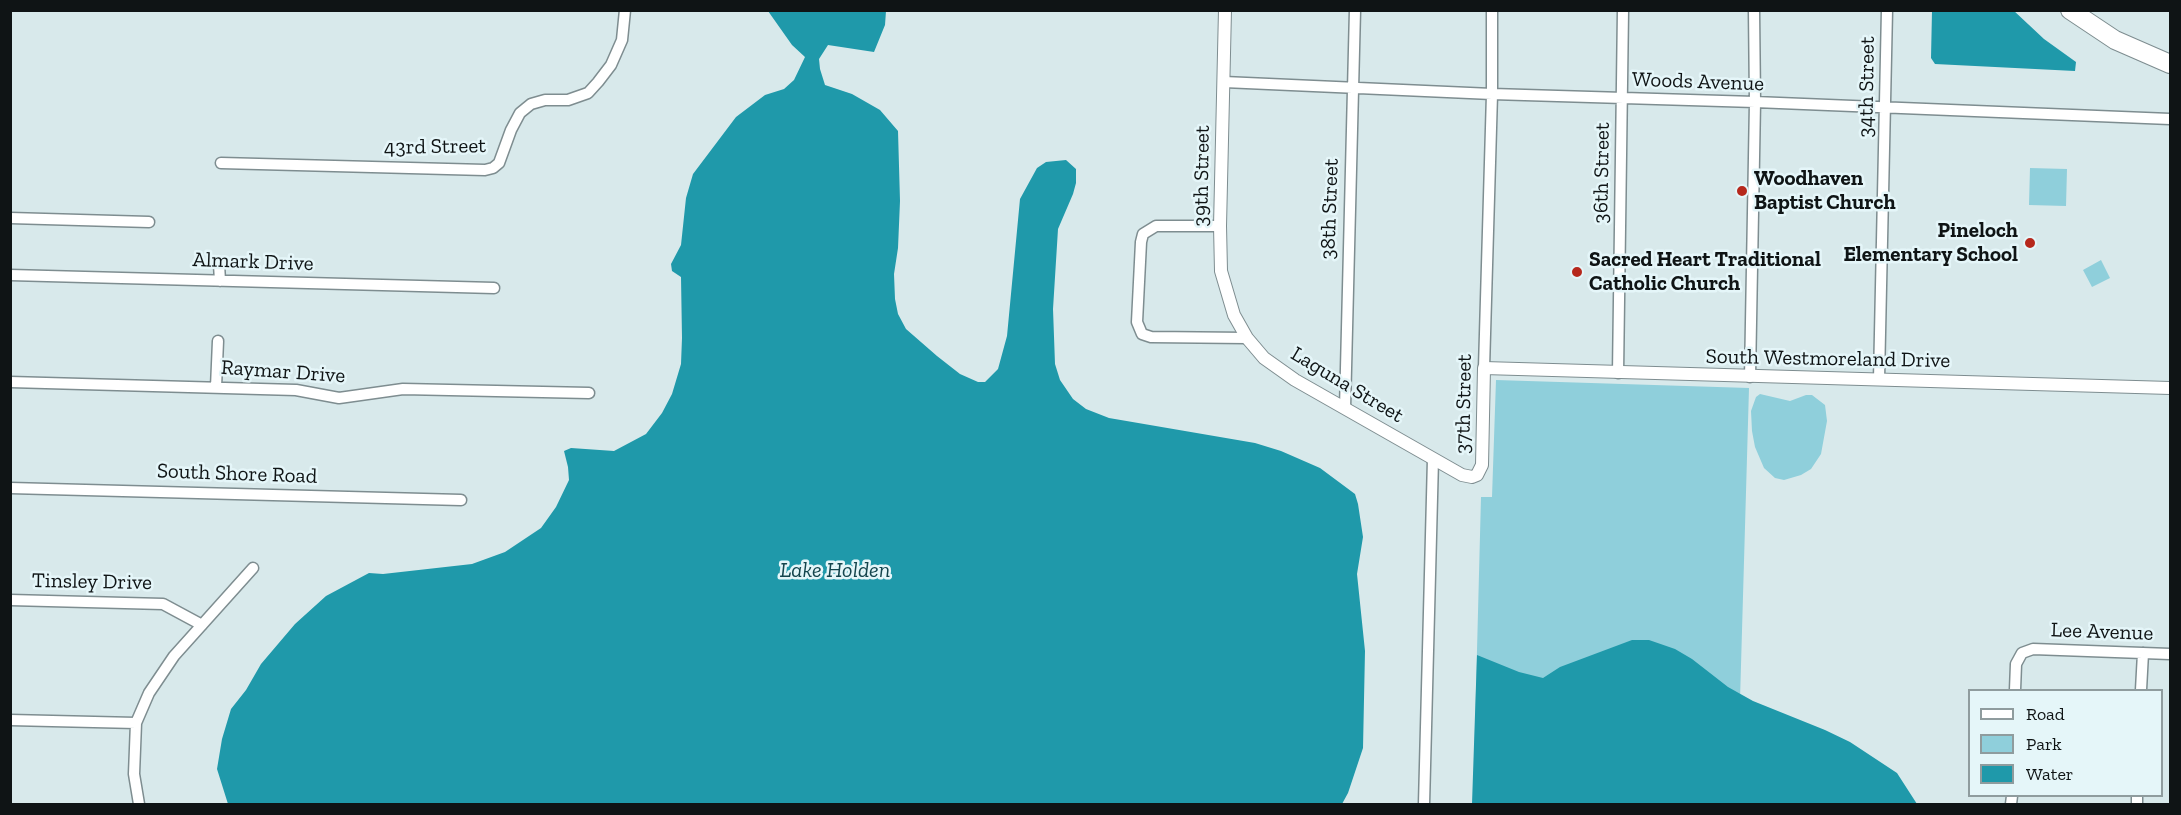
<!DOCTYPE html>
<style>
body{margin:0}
#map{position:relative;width:2181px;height:815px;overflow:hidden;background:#d8e9eb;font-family:"Zilla Slab",serif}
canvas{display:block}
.frame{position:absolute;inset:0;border:12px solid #0f1415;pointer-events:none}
.legend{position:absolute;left:1968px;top:689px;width:195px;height:108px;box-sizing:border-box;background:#e5f6f9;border:2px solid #8f9c9e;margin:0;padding:8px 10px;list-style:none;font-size:18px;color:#0f1415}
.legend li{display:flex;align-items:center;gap:12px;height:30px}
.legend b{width:30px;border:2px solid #8f9c9e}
</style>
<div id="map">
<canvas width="2181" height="815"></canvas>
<div class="frame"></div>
<ul class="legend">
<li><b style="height:8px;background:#fff"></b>Road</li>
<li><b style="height:16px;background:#8fcfdb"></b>Park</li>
<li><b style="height:16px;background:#1f99aa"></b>Water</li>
</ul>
</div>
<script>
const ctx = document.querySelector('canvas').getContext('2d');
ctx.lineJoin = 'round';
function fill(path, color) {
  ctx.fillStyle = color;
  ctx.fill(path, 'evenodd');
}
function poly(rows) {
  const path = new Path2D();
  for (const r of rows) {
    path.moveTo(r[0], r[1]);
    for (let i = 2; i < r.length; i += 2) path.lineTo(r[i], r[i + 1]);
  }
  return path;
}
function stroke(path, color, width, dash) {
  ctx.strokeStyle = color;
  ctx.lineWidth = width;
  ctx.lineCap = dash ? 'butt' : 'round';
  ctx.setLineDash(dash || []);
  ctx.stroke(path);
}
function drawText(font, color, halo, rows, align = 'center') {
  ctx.font = font + ' "Zilla Slab",serif';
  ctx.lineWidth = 5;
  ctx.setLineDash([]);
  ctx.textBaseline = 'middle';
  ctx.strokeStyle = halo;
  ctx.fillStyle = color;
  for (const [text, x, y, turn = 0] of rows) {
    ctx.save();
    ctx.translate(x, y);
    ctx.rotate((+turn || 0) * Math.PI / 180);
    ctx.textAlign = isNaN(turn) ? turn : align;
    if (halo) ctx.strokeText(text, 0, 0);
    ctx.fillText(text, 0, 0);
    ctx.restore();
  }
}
fill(poly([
 [2030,168,2067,169,2066,206,2029,205],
 [2101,260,2110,278,2092,287,2083,270],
 [1496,380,1749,388,1737,804,1473,804,1481,497,1492,497],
 [1760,394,1790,401,1806,395,1812,395,1825,405,1827,421,1821,454,1811,469,1801,475,1784,480,1775,478,1764,468,1755,447,1752,431,1751,411,1756,397]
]), '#8fcfdb');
fill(poly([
 [2013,10,2044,39,2076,62,2075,71,1935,64,1931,58,1932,11],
 [768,11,886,11,885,25,874,52,828,45,819,59,820,69,825,85,852,94,880,110,898,131,900,201,898,248,894,274,895,299,898,314,906,329,937,356,960,374,978,382,985,382,998,369,1007,336,1020,199,1037,168,1046,162,1066,160,1076,169,1076,183,1073,194,1058,229,1053,309,1055,364,1060,380,1073,399,1086,409,1109,418,1255,443,1281,451,1320,468,1355,494,1358,504,1363,537,1357,574,1365,651,1363,748,1348,793,1342,804,228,804,217,769,222,739,231,709,246,690,261,664,295,624,326,596,369,573,383,574,472,564,505,552,541,528,556,507,569,480,568,467,564,451,571,448,614,451,646,434,662,413,672,394,681,364,682,338,681,277,672,271,671,264,681,245,686,198,693,174,736,117,765,95,784,89,794,80,805,57,792,45],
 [1632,640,1649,640,1675,649,1692,659,1728,687,1753,701,1825,730,1850,742,1897,773,1917,804,1472,804,1477,655,1519,672,1543,678,1560,667]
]), '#1f99aa');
const minor = poly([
 [1224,82,1492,94,1755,102,2170,119],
 [221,163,485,170,493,168,499,163,511,130,520,113,531,104,545,100,568,100,588,93,598,82,611,65,622,40,625,10],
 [10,218,149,222],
 [1220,226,1156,226,1143,234,1141,242,1137,322,1142,334,1151,337,1247,338],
 [219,264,220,281],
 [10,275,494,288],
 [1484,368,1492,94,1492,10],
 [1618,373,1623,10],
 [1750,377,1755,102,1754,10],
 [1879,379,1887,10],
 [10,382,296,390,339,398,403,389,589,393],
 [216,387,218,341],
 [1345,408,1355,10],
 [10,488,461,500],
 [10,600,163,604,202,625],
 [2015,690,2016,664,2022,653,2033,649,2170,654],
 [2141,690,2143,653],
 [10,720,136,723],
 [139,804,134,774,136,723,149,693,174,656,253,568],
 [1424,804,1433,459],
 [2011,804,2012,796],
 [2137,804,2137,796]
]);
const tertiary = poly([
 [1225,10,1220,226,1221,271,1234,315,1247,338,1264,358,1295,380,1462,475,1472,477,1477,475,1482,465,1484,368,2170,388]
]);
const motorway = poly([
 [2070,10,2115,40,2170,64]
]);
stroke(minor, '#7e8d90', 13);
stroke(tertiary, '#7e8d90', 14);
stroke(motorway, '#7e8d90', 20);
stroke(minor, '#fff', 10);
stroke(tertiary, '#fff', 12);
stroke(motorway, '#fff', 18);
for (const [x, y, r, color] of [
 [1742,191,6,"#b6281c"],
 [2030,243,6,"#b6281c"],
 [1577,272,6,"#b6281c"]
]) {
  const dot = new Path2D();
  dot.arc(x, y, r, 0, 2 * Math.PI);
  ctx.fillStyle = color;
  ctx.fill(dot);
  stroke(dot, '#e5f6f9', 2);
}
drawText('21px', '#0f1415', '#e5f6f9', [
 ["Woods Avenue",1698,82,2],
 ["34th Street",1867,87,-89],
 ["43rd Street",435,147,-1],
 ["36th Street",1602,173,-89],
 ["39th Street",1202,176,-89],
 ["38th Street",1330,209,-88],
 ["Almark Drive",253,262,2],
 ["South Westmoreland Drive",1828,359,1],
 ["Raymar Drive",283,372,4],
 ["Laguna Street",1347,385,31],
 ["37th Street",1464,404,-89],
 ["South Shore Road",237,474,2],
 ["Tinsley Drive",92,582,1],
 ["Lee Avenue",2102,632,2]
]);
drawText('bold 21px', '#0f1415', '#e5f6f9', [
 ["Woodhaven",1754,179],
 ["Baptist Church",1754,203],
 ["Pineloch",2018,231,"right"],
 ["Elementary School",2018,255,"right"],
 ["Sacred Heart Traditional",1589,260],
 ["Catholic Church",1589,284]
], 'left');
drawText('italic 22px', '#14454d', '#e5f6f9', [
 ["Lake Holden",835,571]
]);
</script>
